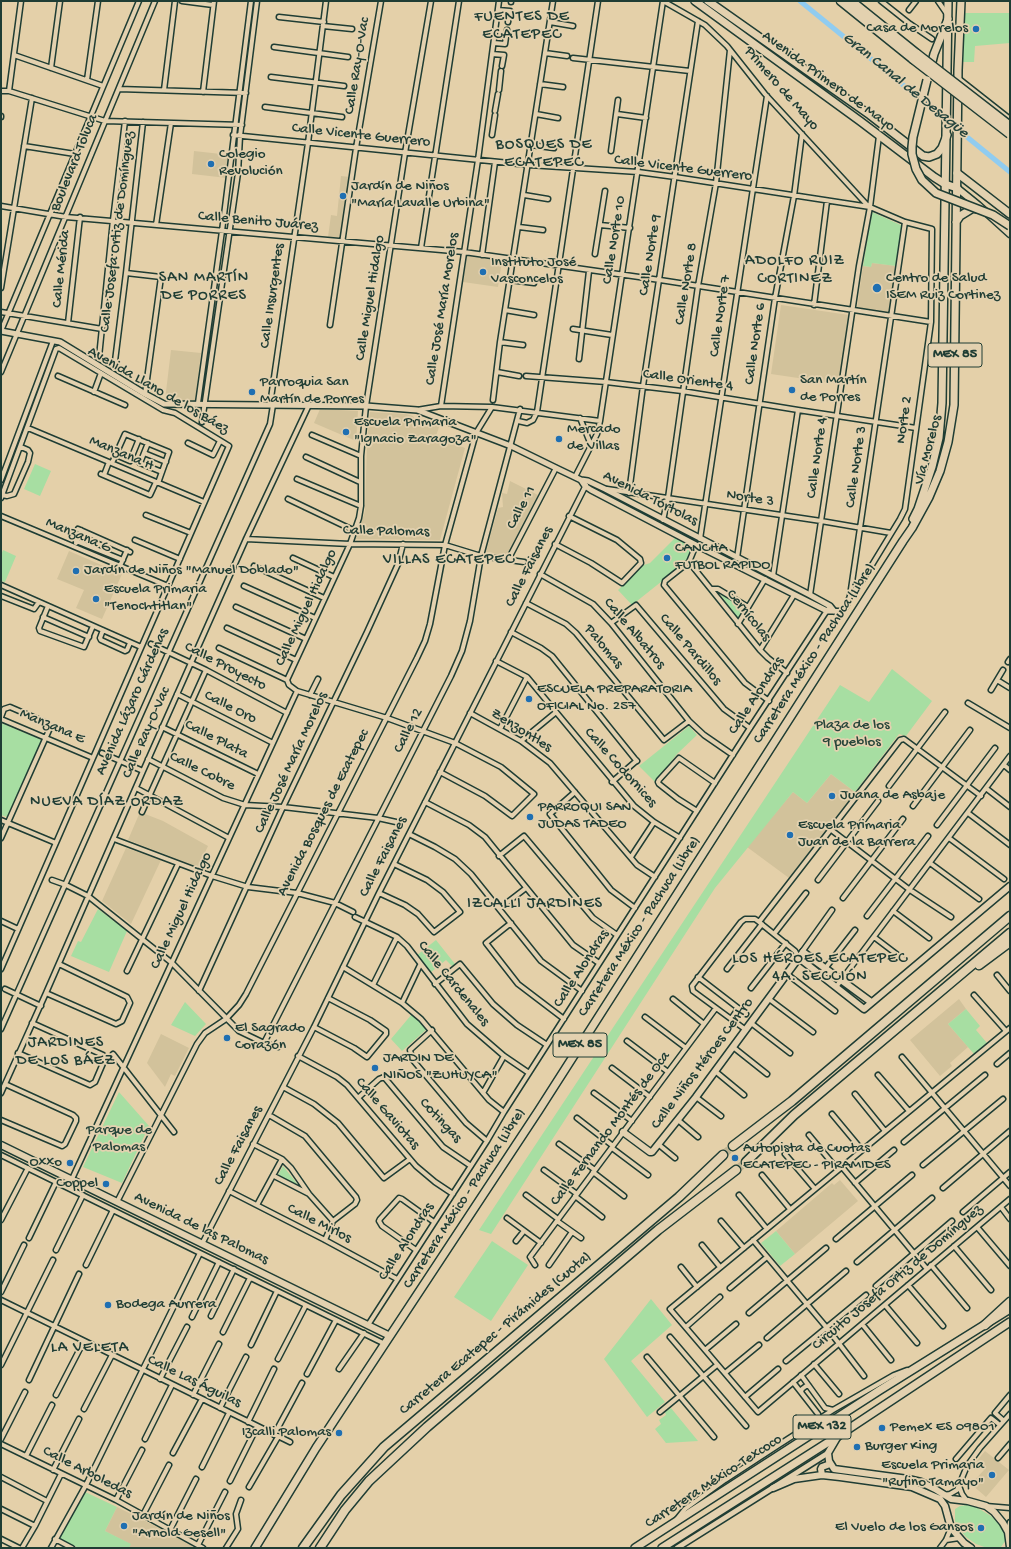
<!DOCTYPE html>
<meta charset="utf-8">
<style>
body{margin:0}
#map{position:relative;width:1011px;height:1549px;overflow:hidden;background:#e4d0a9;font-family:"Gochi Hand",sans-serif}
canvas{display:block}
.frame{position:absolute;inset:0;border:2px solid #1f3d34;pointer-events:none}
</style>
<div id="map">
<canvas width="1011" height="1549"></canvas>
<div class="frame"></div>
</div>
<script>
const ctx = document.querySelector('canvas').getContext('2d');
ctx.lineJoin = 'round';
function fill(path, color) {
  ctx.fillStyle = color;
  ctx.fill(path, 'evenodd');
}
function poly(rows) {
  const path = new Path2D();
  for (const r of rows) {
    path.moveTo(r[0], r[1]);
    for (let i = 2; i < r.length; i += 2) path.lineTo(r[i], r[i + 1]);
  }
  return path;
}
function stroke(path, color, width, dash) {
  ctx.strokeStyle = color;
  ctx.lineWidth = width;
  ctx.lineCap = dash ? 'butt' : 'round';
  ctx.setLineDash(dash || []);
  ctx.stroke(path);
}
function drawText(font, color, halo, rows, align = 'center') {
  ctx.font = font + ' "Gochi Hand",sans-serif';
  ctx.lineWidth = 3.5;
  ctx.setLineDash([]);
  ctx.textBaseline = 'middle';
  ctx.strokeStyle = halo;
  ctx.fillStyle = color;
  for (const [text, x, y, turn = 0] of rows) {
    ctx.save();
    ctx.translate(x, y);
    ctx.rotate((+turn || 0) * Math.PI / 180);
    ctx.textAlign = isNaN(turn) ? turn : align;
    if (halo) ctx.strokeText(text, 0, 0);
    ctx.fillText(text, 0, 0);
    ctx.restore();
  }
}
fill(poly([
 [194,151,230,155,227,178,192,174],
 [341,176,350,177,342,238,328,237,331,215,337,216],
 [467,256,502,261,498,287,463,282],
 [872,263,896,266,890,313,857,308,863,266,871,267],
 [781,305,849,315,839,384,771,374],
 [171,350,201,353,195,401,165,400],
 [320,409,358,411,356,441,314,423],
 [370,412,406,414,413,416,419,426,430,421,440,424,436,436,465,448,440,540,356,539,365,511,367,442],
 [510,481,538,495,507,556,486,552,498,508,503,507,502,493,507,494],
 [69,551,122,574,102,619,76,608,84,590,57,579],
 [831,774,855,792,789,878,747,847,793,792,807,803],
 [140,812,163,821,208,846,198,867,128,840],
 [126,848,161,860,131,924,102,901],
 [959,999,966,1009,948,1024,968,1047,950,1063,952,1066,940,1076,910,1040],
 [161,1034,189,1048,175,1076,171,1074,165,1087,147,1063],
 [840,1180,858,1201,795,1254,776,1231,832,1183,834,1185],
 [985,1451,1009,1470,986,1497,971,1484,984,1470,976,1462],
 [117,1507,193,1545,191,1548,129,1548,130,1544,105,1531]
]), '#d2c29b');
fill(poly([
 [965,13,1010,13,1010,43,975,46,974,62,961,62],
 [872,212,903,226,896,266,872,263,871,267,863,266],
 [35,464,51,471,40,496,24,489],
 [676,537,693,546,686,562,632,605,618,590,644,565,650,563],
 [3,550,16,556,5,582,1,581,1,555],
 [720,594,746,608,739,620],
 [892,669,932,701,906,736,899,734,855,792,831,774,807,803,793,792,715,888,491,1234,479,1230,840,685,869,702],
 [1,723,42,740,7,817,1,815],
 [689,726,697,735,677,754,655,782,639,766],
 [98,909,127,931,109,972,71,956,78,941,81,942],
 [436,940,455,964,452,966,446,960,430,973,416,956],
 [185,1002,206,1024,195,1036,171,1025],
 [966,1009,980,1026,976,1030,987,1043,974,1054,948,1024],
 [412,1014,427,1029,402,1051,391,1039],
 [119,1092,149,1126,122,1183,83,1167],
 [283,1166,299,1186,278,1175],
 [776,1231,795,1254,780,1266,761,1243],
 [492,1241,528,1265,491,1321,454,1297],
 [651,1299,672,1325,631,1361,665,1402,647,1417,604,1359],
 [671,1408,698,1441,666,1443,655,1429,661,1424,659,1420,666,1415,665,1412],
 [83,1491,117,1507,105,1531,131,1544,129,1548,79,1548,58,1538],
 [967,1505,976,1507,991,1516,1001,1526,1006,1540,1001,1547,987,1548,976,1544,966,1537,958,1528,955,1521,955,1509,960,1506]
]), '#a7dea2');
stroke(poly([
 [800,1,1010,172]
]), '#90ccf0', 5);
stroke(poly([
 [723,1155,733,1146],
 [736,1170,746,1162]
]), '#bdb392', 8, [8, 4]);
const minor = poly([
 [182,1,213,5],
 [663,1,705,25,727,46,765,94,869,207],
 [881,1,910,24,932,39],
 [938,1,947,14],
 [511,2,511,1],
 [498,10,510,11,508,22],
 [909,10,916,1],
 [279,17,324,22],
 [550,22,573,26],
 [323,26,352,29],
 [494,43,505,44,507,30],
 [274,47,348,57],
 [545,53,567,56],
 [492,54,504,55,502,66],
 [14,55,103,86],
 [573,58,690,71],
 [51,68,60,1],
 [271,77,344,86],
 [958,78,1010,119],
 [87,80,98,1],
 [540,84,563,87],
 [119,89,246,93],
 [164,90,175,1],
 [499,90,501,71],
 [1,91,9,91,105,121,242,125],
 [9,91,21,1],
 [203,92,214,1],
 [265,107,342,117],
 [495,111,498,94],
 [536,114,558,118],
 [617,114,646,118],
 [1,117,1,116],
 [233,135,529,165,638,172,675,177,870,207,905,222,932,229,931,322,905,509,900,519,864,578,850,596],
 [492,135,495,115],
 [531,145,554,148],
 [24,146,75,154],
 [611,151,618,100],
 [524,195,548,199],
 [1,206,66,217,464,252,660,280,931,322],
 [156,225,171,123],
 [600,225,630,228],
 [519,227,543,230],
 [421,248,459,1],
 [595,254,605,191],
 [482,255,495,162],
 [126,273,161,277,145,394],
 [510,280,534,283],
 [1,288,32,98],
 [814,305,827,201],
 [505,310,534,315],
 [1,312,102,329],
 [68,323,80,217],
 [330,325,356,148,381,1],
 [573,329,612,335],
 [1,331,139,1],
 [500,342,523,345],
 [99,357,113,220,125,121],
 [579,359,589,271],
 [114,369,126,273,143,122],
 [1,372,155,1],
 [497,372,519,376],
 [58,376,125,405],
 [526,376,606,382,682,391,798,410,916,428],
 [94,392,101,373],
 [493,400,500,342,553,1],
 [198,403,222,231,251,1],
 [270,405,308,143,326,1],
 [441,406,478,160,499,1],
 [417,410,441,406,492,407,600,421],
 [580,418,591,445],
 [518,421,527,423,533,420,537,412,598,1],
 [202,422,238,173,240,136,257,1],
 [28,428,204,502],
 [312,435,361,456],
 [148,443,140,463,162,472],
 [188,443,213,455,220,441],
 [144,453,166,462],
 [116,455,130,461,139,439],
 [306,457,360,482],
 [112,463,125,434,169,452,158,483],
 [101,474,150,495,156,482],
 [104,475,109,462],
 [575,477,597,434,600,421,663,1],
 [297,479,361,506],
 [1,480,53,341],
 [607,489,821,521,891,533],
 [629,493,643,386,698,21],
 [2,495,7,496,14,494,28,462,30,453,28,450,21,447],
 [1,498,56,349,59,348,163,410,175,413,229,446,1,969],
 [288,499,355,531],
 [146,515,191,533],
 [1,516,168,586],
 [663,520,668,498,698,286,716,183,730,50],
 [78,529,130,552],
 [246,539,350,544,445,545,481,556,524,562],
 [700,539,767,96],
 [135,540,180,559],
 [76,541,123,560],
 [76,543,81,530],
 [555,544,591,563,622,583,641,563,640,559,617,540,569,516],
 [696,545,689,562,665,581,664,585,745,683,769,701],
 [293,558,334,577],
 [737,558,775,298,794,196,802,134],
 [508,560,556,468],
 [689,562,760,650,768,658,787,673],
 [120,566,127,550],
 [254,566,324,598],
 [540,574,593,604,611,623,689,721,704,735,733,755],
 [773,576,798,410],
 [1,585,141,647],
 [244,586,315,618],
 [711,589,718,589,748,607],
 [810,595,859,266,870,207,879,136],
 [1,596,34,609,39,602],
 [526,603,566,624,576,633,664,740,689,721],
 [48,606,39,628,40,631,84,647,93,626],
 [236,607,306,639],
 [834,611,841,611,846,607,850,596,905,222],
 [43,617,89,637],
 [611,623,636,605,724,709,750,728],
 [738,624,765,579],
 [227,628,296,660],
 [103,630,100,638,101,640,125,651,127,650,130,643],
 [511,632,541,648,552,656,635,759,637,761,635,762,612,782],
 [151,644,206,670,287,713],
 [219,648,287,680],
 [760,650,794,595],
 [496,661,527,677,634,806,654,822,680,838],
 [1008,662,1010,659],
 [287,680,350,544,359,518,361,506,361,456,366,406,405,153,431,1],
 [287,680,289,685,297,691,387,718,455,743,501,767,534,794,512,816,485,796,440,772],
 [997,680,1010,688],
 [991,690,1003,670],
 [177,694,273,743],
 [310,695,318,679],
 [968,703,1010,728],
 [470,713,521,741,550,763,637,865,655,877],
 [1,717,4,709,10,707,47,723,50,728,1,838],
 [1,719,93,758],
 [162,727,258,774],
 [500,729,527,677],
 [521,741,555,713],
 [102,753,143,771],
 [148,759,223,798,245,805,283,807,378,818,396,822],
 [1004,765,1010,770],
 [889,786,945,712],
 [136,788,229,838],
 [987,789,1010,807],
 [575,792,550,814,611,890,635,908],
 [425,802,469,825,485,837,573,945,599,963],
 [913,806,970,730],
 [697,811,678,799,659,784,658,782,659,780,679,758,715,783],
 [142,812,206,670],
 [968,813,1010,845],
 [1,820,56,843],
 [937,825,995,748],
 [830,829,910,890,951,917],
 [409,834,435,847,455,859,471,874,541,961,582,991],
 [949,838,1004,879],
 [114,839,212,876,248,887,297,893,335,903,353,912],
 [499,856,524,836,593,918,617,935],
 [631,857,654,822],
 [930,863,979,899],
 [52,880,66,885,88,896,172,963,239,1031,264,1043,278,1047],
 [818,880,878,801],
 [379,893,405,905,418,914,434,932,460,912,443,892,427,880,394,864],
 [843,898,903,819],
 [500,908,526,888],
 [893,911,929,938],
 [867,916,928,836],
 [355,917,397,937,407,946,467,1024,504,1056,529,1073],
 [1,921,18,929],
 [759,922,900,740,904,739,981,796],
 [511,923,486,943,518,984,564,1019],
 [774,934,806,893],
 [874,937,903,959],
 [802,952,832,910],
 [343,967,402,1003,421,1019,489,1100,504,1112],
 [727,969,762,924],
 [127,971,178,864],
 [787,974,835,1011],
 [820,975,855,930],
 [997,975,1010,991],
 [698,977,746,1014],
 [435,984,460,964,493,1004,517,1025,547,1045],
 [373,985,397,937],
 [836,987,1010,756],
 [751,988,786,943],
 [5,989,41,1006],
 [199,991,283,807,367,632,398,564,403,544],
 [46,993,116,1024,122,1021,130,1003,127,997,59,964],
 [974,995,1006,1031],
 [673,999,704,1024],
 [769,999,813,1032],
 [402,1003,420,965],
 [645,1017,686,1048],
 [731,1019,738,1009],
 [751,1023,790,1053],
 [314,1027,354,1048,367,1057,386,1034,386,1031,370,1020,328,998],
 [1010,1028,670,1309,758,1412,1010,1199],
 [1,1029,270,424,273,405],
 [432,1030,410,1050,412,1059,466,1123,487,1141],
 [746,1030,693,991,692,986,741,922,745,919,755,919,759,922,795,951,799,958],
 [627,1041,668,1072],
 [264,1043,451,676,462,651,470,621,481,556,520,409],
 [733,1047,767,1074],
 [18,1053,90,1085,95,1082,104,1061,103,1055,32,1023],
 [113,1054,174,1132],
 [298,1056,337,1077,347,1085,416,1166,435,1182,453,1194],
 [902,1057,1010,1186],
 [997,1064,1010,1053],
 [612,1068,650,1097],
 [715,1071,744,1095],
 [878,1075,909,1111],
 [283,1087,314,1104,338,1123,384,1178,410,1159],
 [1,1093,46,993,143,771,246,539,309,405],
 [483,1093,504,1056],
 [594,1093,632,1121],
 [855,1094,885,1131],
 [359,1097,379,1079,384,1077,443,1147,471,1166],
 [696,1097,721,1116],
 [832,1114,862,1150],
 [269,1115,305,1136,356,1197,357,1200,355,1204,333,1221,325,1240],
 [577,1118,613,1146],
 [1,1120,62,1146,65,1144,76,1121,76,1118,73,1115,5,1084],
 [678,1120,698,1137],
 [809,1135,838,1170],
 [904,1142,985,1075],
 [253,1144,282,1159,291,1168,309,1194,333,1221],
 [559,1144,595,1170],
 [658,1144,675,1158],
 [612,1148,648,1175],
 [785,1154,815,1189],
 [1,1155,385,1344],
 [923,1165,1003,1099],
 [842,1167,927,1269],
 [544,1170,577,1194],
 [593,1172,624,1196],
 [762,1175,790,1209],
 [274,1176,309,1194],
 [72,1179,297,691],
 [855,1183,894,1150],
 [943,1188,1010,1131],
 [229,1191,325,1240,397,1279],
 [526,1195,558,1219],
 [739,1195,767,1229],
 [575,1196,602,1217],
 [117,1202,197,1044,205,1033,226,1019,239,1005,246,994,417,658,425,641,430,624,445,545,476,433,492,407],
 [257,1205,282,1159],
 [1001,1207,1010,1219],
 [963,1212,1010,1172],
 [507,1218,541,1243],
 [1,1220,28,1168],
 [557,1221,581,1238],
 [721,1221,744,1248],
 [977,1227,1010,1266],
 [29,1238,56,1182],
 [836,1239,912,1175],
 [753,1240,827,1328,864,1376],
 [516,1241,524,1231],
 [202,1244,314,1027,379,893,586,485],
 [702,1245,720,1267],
 [954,1246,991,1290],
 [56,1250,83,1195],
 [416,1250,382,1226,379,1221,380,1219,399,1198,402,1199,434,1222],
 [857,1262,932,1198],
 [86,1265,113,1210],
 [535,1265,530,1257,716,1008],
 [549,1265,572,1232],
 [931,1265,967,1308],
 [681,1267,697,1287],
 [908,1285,943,1326],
 [876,1286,952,1221],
 [730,1288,767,1257],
 [1,1292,24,1245],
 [1,1300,290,1442],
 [885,1305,917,1343],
 [749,1313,826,1248],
 [211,1316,234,1269],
 [192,1317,219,1262],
 [862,1324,891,1360],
 [368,1325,487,1141,504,1112,750,728,828,609],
 [686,1327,720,1297],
 [223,1332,250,1278],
 [670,1337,746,1426],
 [767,1338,846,1271],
 [251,1345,277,1291],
 [705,1350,736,1324],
 [647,1357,714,1437],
 [278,1359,306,1305],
 [786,1361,866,1295],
 [814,1364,839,1394],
 [1,1365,53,1260],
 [339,1369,364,1333],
 [725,1373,759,1345],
 [307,1374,336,1320],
 [801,1375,825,1408,833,1410],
 [160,1379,187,1327],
 [29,1380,79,1274],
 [793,1382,818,1414,817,1421],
 [801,1392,802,1389,806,1386,809,1386],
 [56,1395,84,1341],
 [193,1395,219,1344],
 [745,1397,778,1369],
 [220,1408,246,1357],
 [84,1409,112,1355],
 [660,1412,717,1365],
 [1004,1421,995,1413,1010,1395],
 [248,1422,274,1369],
 [274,1435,302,1383],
 [1,1439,25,1392],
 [145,1439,172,1385],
 [1,1444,116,1500,203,1548],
 [173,1453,202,1399],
 [26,1456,52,1405],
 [998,1458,1010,1444],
 [956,1459,991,1418,1000,1425],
 [202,1467,229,1413],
 [53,1470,79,1419],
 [1,1477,47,1501],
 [230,1481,257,1427],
 [959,1486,962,1494,967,1501],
 [249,1487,278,1437],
 [944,1495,950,1494,957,1490,967,1466,980,1448,1010,1414],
 [116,1500,142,1450],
 [986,1506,1010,1508],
 [1,1509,35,1526],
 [143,1515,169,1465],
 [677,1519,685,1509,725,1480,777,1446,833,1410,894,1375,907,1370],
 [170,1530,196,1479],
 [1008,1531,1010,1522],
 [1,1539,19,1548],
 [55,1539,72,1548],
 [946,1540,959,1538],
 [198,1545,225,1492],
 [22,1548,35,1526,61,1474],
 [51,1548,86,1485,200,1253],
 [226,1548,238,1529,236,1514,241,1500],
 [940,1548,946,1540,951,1528]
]);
const tertiary = poly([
 [1,331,60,342,145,394,164,404,366,406,417,410,511,446,556,468,581,480,585,486,591,490,696,545,827,611,834,611],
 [581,480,588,481,605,489,810,595,830,606,834,611],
 [677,1548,828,1453]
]);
const secondary = poly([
 [957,188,978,205,1010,234],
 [799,958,864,1009,1010,886],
 [623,1132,650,1152,652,1152,696,1097,803,952,871,1002],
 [1,1145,390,1336],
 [838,1436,828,1453,829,1461,834,1469,908,1479,921,1482,935,1489,951,1499,968,1501,986,1506,994,1512,1003,1523,1008,1532,1010,1547],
 [822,1475,821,1469,822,1467,830,1464],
 [773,1488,794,1479,822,1475,840,1477,912,1487,940,1499,945,1506,951,1528,964,1543,971,1548]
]);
const primary = poly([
 [956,222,960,216,973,208,978,209],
 [913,519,918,509,932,467,939,438,942,403,948,1],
 [255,1548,316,1448,539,1110,903,541,912,528,929,497,940,471,948,442,954,405,958,70,961,1]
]);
const trunk = poly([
 [695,1,860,121,934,177,945,184,957,188],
 [708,1,870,115,923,156,929,157,937,154,942,148,947,135],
 [930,70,934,54,948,19],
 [957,173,1010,214],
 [635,1548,880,1390,1010,1309],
 [662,1548,838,1436,1010,1322]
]);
const motorway = poly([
 [841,1,913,59],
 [851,1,917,54],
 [979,965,1010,942],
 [733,1146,792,1101,1010,916],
 [746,1162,794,1115,1010,933],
 [985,1325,1010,1302],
 [303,1548,341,1495,384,1447,679,1197,723,1155],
 [320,1548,345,1510,369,1481,427,1427,658,1230,736,1170]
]);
stroke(minor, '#1f3d34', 7);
stroke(tertiary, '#1f3d34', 8);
stroke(secondary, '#1f3d34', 9);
stroke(primary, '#1f3d34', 10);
stroke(trunk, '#1f3d34', 10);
stroke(motorway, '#1f3d34', 11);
stroke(minor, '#e3d1af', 4);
stroke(tertiary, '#e3d1af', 5);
stroke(secondary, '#e3d1af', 6);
stroke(primary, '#e3d1af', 7);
stroke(trunk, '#e3d1af', 7);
stroke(motorway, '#e3d1af', 8);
const trunkBridge = poly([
 [927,80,913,137,912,147,912,154,916,169,922,180,936,193,993,215,1010,226]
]);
const motorwayBridge = poly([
 [917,54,1010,126],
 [913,59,1010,134]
]);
stroke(trunkBridge, '#1f3d34', 10, []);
stroke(motorwayBridge, '#1f3d34', 11, []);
stroke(trunkBridge, '#e3d1af', 7);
stroke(motorwayBridge, '#e3d1af', 8);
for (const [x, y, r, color] of [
 [976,29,4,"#1f6fb2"],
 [211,164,4,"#1f6fb2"],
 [343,196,4,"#1f6fb2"],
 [483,272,4,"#1f6fb2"],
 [877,288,5,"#1f6fb2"],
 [792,390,4,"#1f6fb2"],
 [252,392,4,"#1f6fb2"],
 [346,432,4,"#1f6fb2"],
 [559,439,4,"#1f6fb2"],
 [667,558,4,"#1f6fb2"],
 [76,571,4,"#1f6fb2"],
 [96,599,4,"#1f6fb2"],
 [529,699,4,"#1f6fb2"],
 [832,796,4,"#1f6fb2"],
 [530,817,4,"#1f6fb2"],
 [790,835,4,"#1f6fb2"],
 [227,1038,4,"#1f6fb2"],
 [375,1068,4,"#1f6fb2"],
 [735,1158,4,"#1f6fb2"],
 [70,1163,4,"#1f6fb2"],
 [106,1184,4,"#1f6fb2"],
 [108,1305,4,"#1f6fb2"],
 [882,1428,4,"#1f6fb2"],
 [339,1433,4,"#1f6fb2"],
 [857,1447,4,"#1f6fb2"],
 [992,1475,4,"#1f6fb2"],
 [124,1526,4,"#1f6fb2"],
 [981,1528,4,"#1f6fb2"]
]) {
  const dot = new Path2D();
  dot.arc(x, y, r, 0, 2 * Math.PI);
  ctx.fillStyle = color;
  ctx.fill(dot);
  stroke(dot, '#e3d1af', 1.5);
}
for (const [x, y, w] of [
 [955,355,54],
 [580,1045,54],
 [822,1427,58]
]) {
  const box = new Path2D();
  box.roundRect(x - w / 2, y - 12, w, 24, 3);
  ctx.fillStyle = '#e3d1af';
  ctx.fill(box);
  stroke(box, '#1f3d34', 1);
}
drawText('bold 14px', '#1f3d34', null, [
 ["MEX 85",955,355],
 ["MEX 85",580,1045],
 ["MEX 132",822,1427]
]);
drawText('15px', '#1f3d34', '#e3d1af', [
 ["Casa de Morelos",968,29,"right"],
 ["Colegio",219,155],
 ["Revolución",219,172],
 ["Jardín de Niños",351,187],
 ["\"María Lavalle Urbina\"",351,204],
 ["Instituto José",491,263],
 ["Vasconcelos",491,280],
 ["Centro de Salud",886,279],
 ["ISEM Ruiz Cortinez",886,296],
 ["San Martín",800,381],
 ["de Porres",800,398],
 ["Parroquia San",260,383],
 ["Martín de Porres",260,400],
 ["Escuela Primaria",354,423],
 ["\"Ignacio Zaragoza\"",354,440],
 ["Mercado",567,430],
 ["de Villas",567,447],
 ["CANCHA",675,549],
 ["FUTBOL RAPIDO",675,566],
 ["Jardín de Niños \"Manuel Doblado\"",84,571],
 ["Escuela Primaria",104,590],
 ["\"Tenochtitlan\"",104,607],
 ["ESCUELA PREPARATORIA",537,690],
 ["OFICIAL No. 257",537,707],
 ["Juana de Asbaje",840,796],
 ["PARROQUI SAN",538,808],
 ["JUDAS TADEO",538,825],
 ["Escuela Primaria",798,826],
 ["Juan de la Barrera",798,843],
 ["El Sagrado",235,1029],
 ["Corazón",235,1046],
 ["JARDIN DE",383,1059],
 ["NIÑOS \"ZUHUYCA\"",383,1076],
 ["Autopista de Cuotas",743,1149],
 ["ECATEPEC - PIRAMIDES",743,1166],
 ["Oxxo",62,1163,"right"],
 ["Coppel",98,1184,"right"],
 ["Bodega Aurrera",116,1305],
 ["Pemex ES 09801",890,1428],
 ["Izcalli Palomas",331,1433,"right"],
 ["Burger King",865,1447],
 ["Escuela Primaria",984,1466,"right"],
 ["\"Rufino Tamayo\"",984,1483,"right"],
 ["Jardín de Niños",132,1517],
 ["\"Arnold Gesell\"",132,1534],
 ["El Vuelo de los Gansos",973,1528,"right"]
], 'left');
drawText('15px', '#1f3d34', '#e3d1af', [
 ["Calle Ray-O-Vac",358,66,-81],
 ["Avenida Primero de Mayo",828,82,36],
 ["Primero de Mayo",781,89,49],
 ["Calle Vicente Guerrero",361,136,6],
 ["Boulevard Toluca",75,163,-68],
 ["Calle Vicente Guerrero",683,169,7],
 ["Calle Benito Juárez",258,222,5],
 ["Calle Josefa Ortiz de Domínguez",118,232,-83],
 ["Calle Norte 10",615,240,-81],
 ["Calle Norte 9",651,255,-81],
 ["Calle Mérida",62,269,-84],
 ["Calle Norte 8",687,284,-81],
 ["Calle Insurgentes",273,296,-82],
 ["Calle Miguel Hidalgo",371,298,-81],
 ["Calle José María Morelos",443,309,-81],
 ["Calle Norte 7",721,316,-82],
 ["Calle Norte 6",756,344,-82],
 ["Calle Oriente 4",688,381,8],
 ["Avenida Llano de los Báez",158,391,30],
 ["Norte 2",905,420,-82],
 ["Vía Morelos",929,450,-75],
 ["Manzana H",121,454,23],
 ["Calle Norte 4",818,458,-82],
 ["Calle Norte 3",857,467,-82],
 ["Avenida Tórtolas",650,499,27],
 ["Norte 3",750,499,9],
 ["Calle 11",522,508,-62],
 ["Calle Palomas",386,532,1],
 ["Manzana G",78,536,23],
 ["Calle Faisanes",530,567,-63],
 ["Calle Miguel Hidalgo",307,608,-65],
 ["Cernícolas",748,616,51],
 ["Calle Albatros",634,634,50],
 ["Palomas",603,647,50],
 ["Calle Pardillos",690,650,50],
 ["Carretera México - Pachuca (Libre)",815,654,-57],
 ["Calle Proyecto",225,667,27],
 ["Calle Alondras",757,696,-57],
 ["Avenida Lázaro Cárdenas",133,702,-66],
 ["Calle Oro",230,708,27],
 ["Manzana E",52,727,23],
 ["Calle 12",409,731,-63],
 ["Zenzontles",521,731,32],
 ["Calle Ray-O-Vac",147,733,-66],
 ["Calle Plata",216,740,27],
 ["Calle José María Morelos",292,763,-65],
 ["Calle Codornices",620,768,48],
 ["Calle Cobre",202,772,26],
 ["Avenida Bosques de Ecatepec",324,813,-63],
 ["Calle Faisanes",384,857,-63],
 ["Calle Miguel Hidalgo",182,911,-65],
 ["Carretera México - Pachuca (Libre)",640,927,-57],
 ["Calle Alondras",582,969,-57],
 ["Calle Cardenales",453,984,51],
 ["Calle Niños Héroes Centro",703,1064,-53],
 ["Calle Gaviotas",387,1114,49],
 ["Cotingas",440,1121,47],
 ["Calle Fernando Montés de Oca",611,1129,-53],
 ["Calle Faisanes",239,1146,-62],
 ["Carretera México - Pachuca (Libre)",465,1199,-57],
 ["Calle Mirlos",319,1224,27],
 ["Avenida de las Palomas",201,1229,26],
 ["Calle Alondras",407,1242,-57],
 ["Circuito Josefa Ortiz de Domínguez",898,1278,-40],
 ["Carretera Ecatepec - Pirámides (Cuota)",496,1334,-40],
 ["Calle Las Águilas",194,1382,26],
 ["Calle Arboledas",87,1473,27],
 ["Carretera México-Texcoco",714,1482,-33]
]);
drawText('15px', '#26453a', '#e3d1af', [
 ["Plaza de los",852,726],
 ["9 pueblos",852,743],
 ["Parque de",119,1131],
 ["Palomas",119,1148]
]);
ctx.letterSpacing = '1px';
drawText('16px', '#1f3d34', '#e3d1af', [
 ["FUENTES DE",522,18],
 ["ECATEPEC",522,36],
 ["BOSQUES DE",544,146],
 ["ECATEPEC",544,164],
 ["ADOLFO RUIZ",795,262],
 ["CORTINEZ",795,280],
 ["SAN MARTÍN",204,279],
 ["DE PORRES",204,297],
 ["VILLAS ECATEPEC",449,561],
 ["NUEVA DÍAZ ORDAZ",107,803],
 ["IZCALLI JARDINES",535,905],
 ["LOS HÉROES ECATEPEC",820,960],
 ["4A. SECCIÓN",820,978],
 ["JARDINES",66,1044],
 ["DE LOS BÁEZ",66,1062],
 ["LA VELETA",90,1349]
]);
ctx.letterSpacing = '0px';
drawText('italic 16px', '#25443d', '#e3d1af', [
 ["Gran Canal de Desagüe",905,86,39]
]);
</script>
